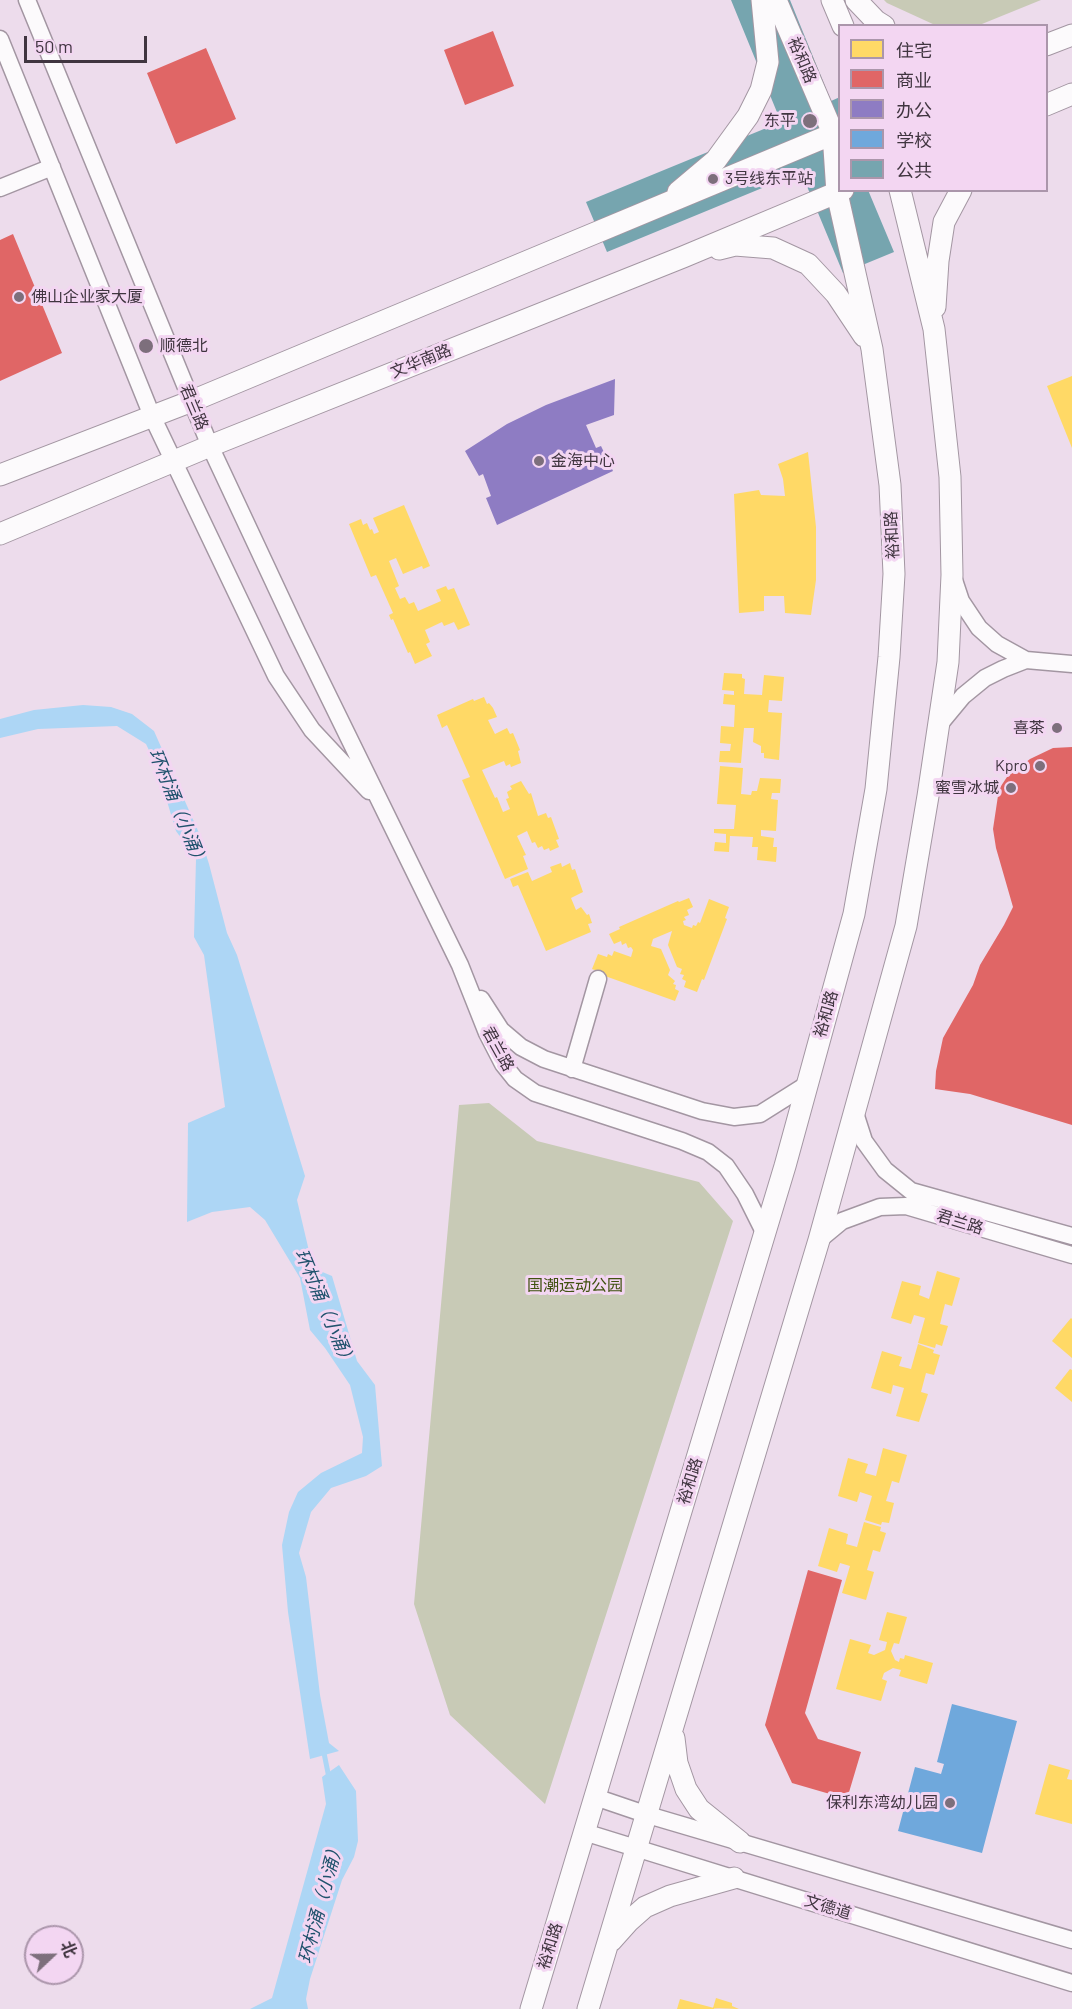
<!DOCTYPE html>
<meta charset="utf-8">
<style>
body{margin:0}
#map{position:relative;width:1072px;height:2009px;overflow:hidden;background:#eddcec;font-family:Barlow,"Noto Sans SC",sans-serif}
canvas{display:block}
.legend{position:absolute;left:838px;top:24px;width:210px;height:168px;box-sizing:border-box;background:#f3d6f2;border:2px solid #ab96ab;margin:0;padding:8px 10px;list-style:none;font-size:18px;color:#403540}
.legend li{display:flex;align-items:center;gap:12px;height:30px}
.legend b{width:30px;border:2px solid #ab96ab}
.north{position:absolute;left:24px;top:1925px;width:60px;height:60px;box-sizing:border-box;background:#f3d6f2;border:2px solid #ab96ab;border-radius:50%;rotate:68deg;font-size:16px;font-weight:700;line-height:24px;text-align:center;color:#403540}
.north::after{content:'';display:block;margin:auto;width:21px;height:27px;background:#7d6f7c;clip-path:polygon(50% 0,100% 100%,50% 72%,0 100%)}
.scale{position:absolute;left:24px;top:36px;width:123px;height:27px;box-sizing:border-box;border:3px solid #403540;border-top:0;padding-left:8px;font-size:18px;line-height:21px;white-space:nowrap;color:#403540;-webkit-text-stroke:4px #f3d6f2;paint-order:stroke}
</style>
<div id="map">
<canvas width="1072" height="2009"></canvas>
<ul class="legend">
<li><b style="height:16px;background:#ffd966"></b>住宅</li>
<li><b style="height:16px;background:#e06666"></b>商业</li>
<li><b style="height:16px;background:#8e7cc3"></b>办公</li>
<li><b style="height:16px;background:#6fa8dc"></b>学校</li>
<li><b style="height:16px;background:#76a5af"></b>公共</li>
</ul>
<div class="north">北</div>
<div class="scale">50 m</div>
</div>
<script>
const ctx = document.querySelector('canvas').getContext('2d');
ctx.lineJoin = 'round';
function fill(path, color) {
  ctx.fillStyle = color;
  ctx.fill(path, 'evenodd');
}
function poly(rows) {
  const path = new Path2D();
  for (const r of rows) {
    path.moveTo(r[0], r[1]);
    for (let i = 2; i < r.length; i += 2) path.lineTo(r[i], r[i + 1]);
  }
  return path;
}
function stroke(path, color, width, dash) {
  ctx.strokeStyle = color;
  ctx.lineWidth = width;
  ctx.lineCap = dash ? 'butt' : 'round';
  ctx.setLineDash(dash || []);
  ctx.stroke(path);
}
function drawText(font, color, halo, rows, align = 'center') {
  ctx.font = font + ' Barlow,"Noto Sans SC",sans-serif';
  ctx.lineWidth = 6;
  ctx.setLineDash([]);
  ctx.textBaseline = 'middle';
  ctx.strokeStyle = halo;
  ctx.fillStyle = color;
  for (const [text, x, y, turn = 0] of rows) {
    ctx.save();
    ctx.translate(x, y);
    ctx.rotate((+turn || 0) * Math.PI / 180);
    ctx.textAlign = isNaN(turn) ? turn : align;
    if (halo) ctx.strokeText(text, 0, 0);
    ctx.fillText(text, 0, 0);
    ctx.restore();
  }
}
fill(poly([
 [884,0,1041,0,977,26,935,25,887,3],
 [489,1103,537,1141,699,1182,733,1221,545,1804,450,1715,414,1604,459,1105]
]), '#c8cab6');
fill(poly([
 [83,705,111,707,132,714,154,731,199,833,209,864,227,933,237,955,305,1176,297,1200,309,1251,320,1271,332,1276,357,1361,375,1385,382,1466,366,1476,331,1488,311,1512,299,1553,306,1577,320,1695,329,1743,339,1751,310,1759,288,1612,282,1545,289,1512,298,1492,321,1473,362,1453,363,1437,350,1385,325,1348,310,1330,300,1278,265,1220,250,1207,212,1212,187,1222,188,1123,225,1107,204,955,194,937,196,859,176,831,156,765,146,744,117,726,38,729,0,738,0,719,34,710],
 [339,1765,356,1791,358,1841,354,1857,342,1880,310,1979,306,1999,308,2009,250,2009,272,1998,326,1804,322,1777]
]), '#add6f5');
fill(poly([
 [1072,376,1072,448,1047,386],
 [808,452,816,527,816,580,811,615,785,613,784,596,764,596,764,611,739,613,734,494,759,490,761,495,785,496,783,479,778,464],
 [404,505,430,566,423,569,422,566,403,574,396,558,389,561,399,586,395,588,400,599,405,597,409,604,414,602,418,611,441,601,436,590,446,586,448,590,454,588,470,625,458,630,454,622,444,626,442,622,425,630,430,642,426,644,432,656,415,664,410,652,408,653,393,619,391,620,389,615,393,613,376,575,371,577,349,524,361,519,363,525,367,523,370,530,372,529,374,534,379,532,373,518],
 [724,673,742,674,742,678,745,679,744,694,762,695,764,675,784,677,782,701,769,700,768,712,782,713,779,760,764,758,764,753,761,753,761,746,753,742,754,728,744,728,741,763,719,762,720,751,730,751,731,744,720,743,721,726,734,727,735,705,723,704,724,694,734,695,734,691,722,690],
 [484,697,487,704,489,703,493,708,497,717,488,720,495,734,507,728,510,734,513,733,520,750,518,751,521,763,511,767,510,764,506,766,504,761,482,770,495,798,497,797,503,812,510,809,506,799,509,798,507,792,512,789,510,786,521,781,529,794,531,793,538,816,546,813,548,818,551,817,559,839,556,840,559,847,550,851,549,848,544,850,542,846,538,848,535,842,532,843,527,831,517,836,526,855,523,856,528,869,505,879,462,780,470,777,447,725,442,728,437,715,473,699,474,701],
 [720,766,743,768,741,794,751,795,752,791,757,791,760,778,781,779,780,793,772,793,771,799,778,800,776,831,761,830,761,836,774,838,773,847,777,847,776,862,757,860,758,847,752,847,753,837,730,836,729,852,714,851,715,842,726,843,726,834,714,833,714,829,734,829,736,805,717,804],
 [561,863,562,867,570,863,572,870,575,869,583,892,571,898,576,910,581,907,587,915,589,914,592,923,588,924,591,932,546,951,518,885,513,887,510,879,528,872,532,881,552,872,550,867],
 [689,898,693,907,687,910,689,915,684,917,686,920,683,921,684,925,692,928,693,925,696,926,698,922,700,923,709,899,729,907,725,918,727,919,704,980,702,979,697,992,684,987,686,981,682,979,684,975,680,974,682,969,677,967,668,945,672,931,653,939,651,946,661,949,670,970,668,975,675,981,673,984,676,985,675,989,679,991,675,1001,605,976,606,974,592,969,598,954,607,957,608,954,612,956,614,951,631,957,633,950,631,947,628,948,626,943,622,945,621,941,614,944,609,934,620,929,619,927,678,901,679,902],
 [937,1271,960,1278,952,1306,945,1304,940,1324,948,1326,942,1346,936,1344,935,1348,918,1343,925,1318,914,1315,911,1324,891,1318,902,1281,921,1286,919,1295,929,1299],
 [1071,1318,1072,1319,1072,1358,1052,1341],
 [918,1344,934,1350,933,1353,940,1355,934,1375,926,1373,921,1392,928,1394,919,1422,896,1416,904,1388,893,1385,891,1394,871,1388,882,1351,902,1357,899,1366,911,1369],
 [1070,1369,1072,1370,1072,1402,1055,1388],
 [883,1448,907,1455,899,1483,892,1481,886,1501,894,1503,889,1523,882,1522,881,1525,865,1520,872,1496,860,1492,857,1502,838,1496,848,1458,868,1464,865,1473,876,1476],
 [864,1522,881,1527,880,1531,886,1533,880,1552,873,1550,867,1570,874,1572,866,1600,842,1593,850,1566,840,1563,837,1572,818,1566,829,1528,848,1534,846,1544,857,1547],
 [887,1612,907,1617,899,1644,894,1643,891,1651,895,1660,899,1662,900,1658,904,1659,905,1655,933,1663,927,1684,899,1676,901,1670,893,1668,884,1673,882,1679,887,1681,881,1701,836,1689,850,1639,871,1645,868,1653,874,1655,885,1650,887,1642,879,1640],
 [1049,1764,1070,1770,1067,1779,1072,1780,1072,1824,1035,1814],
 [716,1998,732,2003,732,2006,739,2009,713,2008],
 [680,1999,714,2008,714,2009,677,2009]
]), '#ffd966');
fill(poly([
 [493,31,514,86,465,105,444,50],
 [206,48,236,119,176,144,147,73],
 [13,234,62,353,0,381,0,240],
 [1072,747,1072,1125,970,1094,935,1089,936,1071,943,1038,973,985,980,965,1004,925,1013,907,996,848,993,829,999,789,1007,777,1030,759,1053,748],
 [808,1570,842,1580,805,1713,818,1739,861,1752,847,1799,792,1783,765,1725]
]), '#e06666');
fill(poly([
 [615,379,614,415,586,425,596,448,601,446,613,471,497,525,486,498,491,496,483,474,479,476,465,451,507,424,546,405]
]), '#8e7cc3');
fill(poly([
 [952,1704,1017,1721,982,1853,898,1831,915,1767,941,1774,944,1764,937,1762]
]), '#6fa8dc');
fill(poly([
 [731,0,790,0,831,101,840,97,840,190,868,190,894,252,843,273,801,172,607,252,586,202,781,122]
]), '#76a5af');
stroke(poly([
 [323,1748,329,1778]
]), '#add6f5', 5);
const minor = poly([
 [27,0,210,446,297,632,460,965,487,1033,503,1064,515,1079,535,1093,682,1141,708,1152,726,1166,745,1194,764,1232],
 [0,39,152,416,276,676,312,730,369,791],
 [0,188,52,167],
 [954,580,961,601,979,628,997,644,1026,660,1072,664],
 [939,725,963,696,985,678,1003,669,1026,660],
 [481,999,501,1030,521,1047,544,1059,702,1111,734,1117,760,1114,806,1085],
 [572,1069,598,979],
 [855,1113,864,1141,885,1170,911,1191,1072,1236],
 [819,1240,842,1221,880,1207,906,1206,1072,1255],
 [595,1797,648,1815,1072,1940],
 [584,1832,1072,1983]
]);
const major = poly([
 [832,0,843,26],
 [856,0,876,21,884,26],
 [1046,45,1072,35],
 [1046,105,1072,94],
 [678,192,716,160,748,116,761,90,768,62,762,0],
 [719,249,735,245,773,248,808,264,836,294,864,336],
 [935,307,938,261,944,222,961,190],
 [0,475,192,401,840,131],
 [0,534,210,446,683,257,843,190],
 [674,1738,677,1763,686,1789,699,1809,740,1842],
 [611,1941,628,1922,645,1907,670,1896,734,1878],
 [531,2009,785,1166,854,914,876,789,889,657,894,574,890,485,872,349,837,193,833,133,776,0],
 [588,2009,819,1240,906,926,928,796,948,662,952,575,950,477,934,329,900,190]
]);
stroke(minor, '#a396a2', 19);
stroke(major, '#a396a2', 23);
stroke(minor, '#fcfafc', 16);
stroke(major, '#fcfafc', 21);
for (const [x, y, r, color] of [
 [810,121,8,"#7d6f7c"],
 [713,179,6,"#7d6f7c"],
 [19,297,6,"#7d6f7c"],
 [146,346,8,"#7d6f7c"],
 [539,461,6,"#7d6f7c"],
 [1057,728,6,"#7d6f7c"],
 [1040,766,6,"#7d6f7c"],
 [1011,788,6,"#7d6f7c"],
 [950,1803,6,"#7d6f7c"]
]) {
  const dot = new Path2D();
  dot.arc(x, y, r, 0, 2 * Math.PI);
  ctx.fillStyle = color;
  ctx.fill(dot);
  stroke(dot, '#f3d6f2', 2);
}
drawText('16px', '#403540', '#f3d6f2', [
 ["裕和路",802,60,67],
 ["文华南路",421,361,-22],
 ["君兰路",194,407,67],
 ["裕和路",892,535,-93],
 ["裕和路",826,1014,-74],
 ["君兰路",498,1049,61],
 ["君兰路",960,1222,17],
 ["裕和路",690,1481,-73],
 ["文德道",828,1907,17],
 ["裕和路",550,1946,-73]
]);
drawText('16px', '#403540', '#f3d6f2', [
 ["东平",796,121],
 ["3号线东平站",725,179,"left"],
 ["佛山企业家大厦",31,297,"left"],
 ["顺德北",160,346,"left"],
 ["金海中心",551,461,"left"],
 ["喜茶",1045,728],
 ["Kpro",1028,766],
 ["蜜雪冰城",999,788],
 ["保利东湾幼儿园",938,1803]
], 'right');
drawText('16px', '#405210', '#f3d6f2', [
 ["国潮运动公园",575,1286]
]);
drawText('italic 18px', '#20526d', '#f3d6f2', [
 ["环村涌（小涌）",178,808,68],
 ["环村涌（小涌）",325,1308,67],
 ["环村涌（小涌）",321,1902,-75]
]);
</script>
